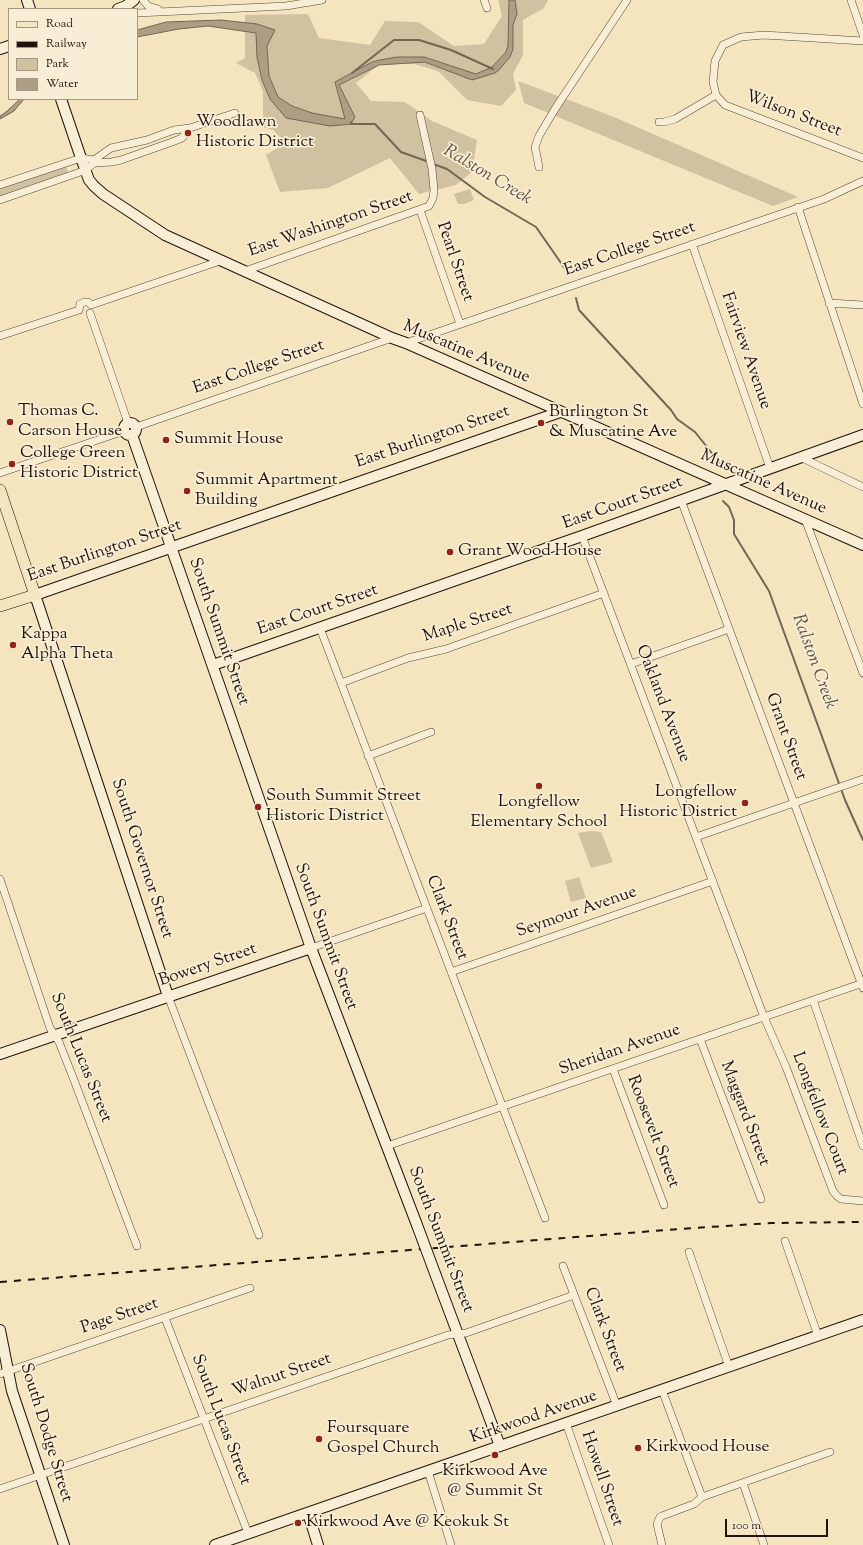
<!DOCTYPE html>
<style>
body{margin:0}
#map{position:relative;width:863px;height:1545px;overflow:hidden;background:#f4e5bf;font-family:"Sorts Mill Goudy",serif}
canvas{display:block}
.legend{position:absolute;left:8px;top:8px;width:130px;height:92px;box-sizing:border-box;background:#f8eed5;border:1px solid #a29685;margin:0;padding:5px 7px;list-style:none;font-size:12px;color:#20130c}
.legend li{display:flex;align-items:center;gap:8px;height:20px}
.legend b{width:20px;border:1px solid #a29685}
.scale{position:absolute;left:725px;top:1519px;width:103px;height:18px;box-sizing:border-box;border:2px solid #20130c;border-top:0;padding-left:5px;font-size:12px;line-height:14px;white-space:nowrap;color:#20130c;-webkit-text-stroke:3px #f8eed5;paint-order:stroke}
</style>
<div id="map">
<canvas width="863" height="1545"></canvas>
<ul class="legend">
<li><b style="height:5px;background:#f4e5bf"></b>Road</li>
<li><b style="height:5px;background:#20130c"></b>Railway</li>
<li><b style="height:11px;background:#d0c1a1"></b>Park</li>
<li><b style="height:11px;background:#ac9e82"></b>Water</li>
</ul>
<div class="scale">100 m</div>
</div>
<script>
const ctx = document.querySelector('canvas').getContext('2d');
ctx.lineJoin = 'round';
function fill(path, color) {
  ctx.fillStyle = color;
  ctx.fill(path, 'evenodd');
}
function poly(rows) {
  const path = new Path2D();
  for (const r of rows) {
    if (r.length === 3) {
      path.moveTo(r[0] + r[2], r[1]);
      path.arc(r[0], r[1], r[2], 0, 2 * Math.PI);
      continue;
    }
    path.moveTo(r[0], r[1]);
    for (let i = 2; i < r.length; i += 2) path.lineTo(r[i], r[i + 1]);
  }
  return path;
}
function stroke(path, color, width, dash) {
  ctx.strokeStyle = color;
  ctx.lineWidth = width;
  ctx.lineCap = dash ? 'butt' : 'round';
  ctx.setLineDash(dash || []);
  ctx.stroke(path);
}
function drawText(font, color, halo, rows, align = 'center') {
  ctx.font = font + ' "Sorts Mill Goudy",serif';
  ctx.lineWidth = 3.5;
  ctx.setLineDash([]);
  ctx.textBaseline = 'middle';
  ctx.strokeStyle = halo;
  ctx.fillStyle = color;
  for (const [text, x, y, turn = 0] of rows) {
    ctx.save();
    ctx.translate(x, y);
    ctx.rotate((+turn || 0) * Math.PI / 180);
    ctx.textAlign = isNaN(turn) ? turn : align;
    if (halo) ctx.strokeText(text, 0, 0);
    ctx.fillText(text, 0, 0);
    ctx.restore();
  }
}
fill(poly([
 [498,0,548,0,544,8,523,20,523,55,513,74,516,90,501,106,467,100,438,71,414,64,381,63,356,83,371,101,405,102,432,121,477,140,472,172,456,185,419,194,390,158,328,188,280,192,266,155,286,143,273,130,263,127,263,91,255,73,236,63,245,58,245,15,308,14,319,38,370,45,385,21,418,22,454,46,484,44,502,16],
 [518,81,614,117,798,197,773,206,524,103],
 [64,166,67,168,68,173,0,197,0,188],
 [470,189,474,200,464,204,458,204,454,194],
 [591,831,601,832,613,862,591,868,578,833],
 [579,877,586,898,571,902,565,881]
]), '#d0c1a1');
const water = poly([
 [509,0,515,0,517,14,513,25,513,49,510,57,499,70,495,73,472,80,425,62,379,65,339,85,355,117,351,124,330,126,286,118,270,99,262,80,257,57,256,33,208,26,179,29,137,37,137,30,166,22,221,20,257,24,275,30,267,46,269,76,278,97,292,106,312,113,345,119,335,82,372,62,380,60,397,57,424,57,476,74,492,67,506,52,508,46,509,0],
 [20,99,24,99,14,111,0,119,0,116,6,112,20,99]
]);
fill(water, '#ac9e82');
stroke(water, '#746653', 1);
stroke(poly([
 [352,73,394,40,419,40,451,50,493,69],
 [351,122,351,124,375,124,401,152,429,162],
 [433,164,447,169,485,197,536,227,568,273],
 [576,298,579,310,671,410,677,419,695,432,723,467],
 [723,501,729,507,734,520,734,534,769,591,845,800,863,840]
]), '#746653', 2);
const street = poly([
 [143,0,148,6,158,9],
 [484,0,487,8],
 [851,0,863,35],
 [137,13,286,6,322,0],
 [863,41,764,35,741,37,723,45,715,61,713,82,716,95,725,105,863,158],
 [659,122,664,122,675,119,716,95],
 [539,167,535,147,539,136,555,109,627,0],
 [0,185,81,158,94,160,111,148,147,140,174,130,190,128,235,113],
 [0,200,86,170,94,163,112,162,121,160,172,142,182,138,190,128],
 [798,207,863,404],
 [420,210,460,324],
 [692,244,770,468],
 [245,271,429,206,433,198,434,190,432,169,420,115],
 [829,303,863,305],
 [91,305,220,261],
 [79,310,80,304,84,302,88,302,91,305],
 [90,313,128,423],
 [0,336,79,310],
 [406,343,824,199,863,181],
 [136,427,392,338],
 [800,457,863,487],
 [0,473,124,431],
 [681,500,863,988],
 [805,519,863,673],
 [582,536,764,1017,786,1067,833,1191,837,1196,841,1199,863,1201],
 [320,628,545,1218],
 [631,664,729,629],
 [341,683,408,658,446,649,604,593],
 [368,756,431,732],
 [696,837,863,779],
 [0,879,50,1028,59,1042,74,1080,137,1246],
 [311,948,427,908],
 [451,972,713,881],
 [168,996,259,1235],
 [813,1000,863,1146],
 [700,1039,761,1199],
 [613,1069,664,1205],
 [387,1146,863,983],
 [785,1241,818,1336],
 [689,1252,729,1367],
 [563,1266,617,1406],
 [165,1318,248,1533],
 [0,1374,250,1288],
 [662,1390,702,1497],
 [566,1423,609,1545],
 [428,1471,451,1545],
 [743,1483,764,1545],
 [0,1489,448,1335,466,1333,574,1295],
 [662,1545,657,1524,660,1517,662,1516,694,1504,702,1497,830,1452]
]);
const secondary = poly([
 [27,0,30,9],
 [118,9,126,6,134,0],
 [0,49,9,46],
 [61,99,81,158,89,180,94,186,103,194,165,235,392,338,406,343,863,545],
 [130,429,6],
 [132,435,311,948,417,1225],
 [213,665,582,536,863,435],
 [168,996,35,595,560,412],
 [0,1054,311,948],
 [436,1276,500,1446],
 [0,1330,12,1391,64,1545],
 [308,1513,318,1545],
 [215,1545,863,1320]
]);
const primary = poly([
 [0,490,35,595,0,606]
]);
stroke(street, '#554839', 8);
stroke(secondary, '#20130c', 12);
stroke(primary, '#20130c', 12);
stroke(street, '#f8eed5', 7);
stroke(secondary, '#f8eed5', 10);
stroke(primary, '#f4e5bf', 11);
stroke(poly([
 [0,1282,679,1229,771,1223,863,1222]
]), '#20130c', 2, [7, 7]);
const secondaryBridge = poly([
 [417,1225,436,1276]
]);
stroke(secondaryBridge, '#20130c', 12, []);
stroke(secondaryBridge, '#f8eed5', 10);
for (const [x, y, r, color] of [
 [188,133,4,"#8f2418"],
 [10,422,4,"#8f2418"],
 [541,423,4,"#8f2418"],
 [166,440,4,"#8f2418"],
 [12,464,4,"#8f2418"],
 [187,491,4,"#8f2418"],
 [450,552,4,"#8f2418"],
 [13,645,4,"#8f2418"],
 [539,786,4,"#8f2418"],
 [745,803,4,"#8f2418"],
 [258,807,4,"#8f2418"],
 [319,1439,4,"#8f2418"],
 [638,1448,4,"#8f2418"],
 [495,1455,4,"#8f2418"],
 [298,1523,4,"#8f2418"]
]) {
  const dot = new Path2D();
  dot.arc(x, y, r, 0, 2 * Math.PI);
  ctx.fillStyle = color;
  ctx.fill(dot);
  stroke(dot, '#f8eed5', 1.5);
}
drawText('17px', '#20130c', '#f8eed5', [
 ["Wilson Street",793,115,21],
 ["East Washington Street",331,225,-19],
 ["East College Street",630,250,-19],
 ["Pearl Street",454,262,71],
 ["Fairview Avenue",745,351,71],
 ["Muscatine Avenue",466,353,23],
 ["East College Street",259,368,-19],
 ["East Burlington Street",433,438,-19],
 ["Muscatine Avenue",763,483,24],
 ["East Court Street",623,504,-20],
 ["East Burlington Street",105,552,-19],
 ["East Court Street",318,611,-19],
 ["Maple Street",468,624,-18],
 ["South Summit Street",218,632,71],
 ["Oakland Avenue",662,704,69],
 ["Grant Street",785,737,70],
 ["South Governor Street",141,859,72],
 ["Seymour Avenue",577,913,-19],
 ["Clark Street",446,918,69],
 ["South Summit Street",325,937,70],
 ["Bowery Street",208,966,-19],
 ["Sheridan Avenue",620,1051,-19],
 ["South Lucas Street",80,1058,68],
 ["Maggard Street",744,1114,69],
 ["Longfellow Court",819,1114,69],
 ["Roosevelt Street",652,1132,69],
 ["South Summit Street",440,1240,69],
 ["Page Street",120,1317,-19],
 ["Clark Street",604,1330,69],
 ["Walnut Street",282,1376,-19],
 ["Kirkwood Avenue",534,1418,-19],
 ["South Lucas Street",220,1420,69],
 ["South Dodge Street",45,1433,73],
 ["Howell Street",601,1479,71]
]);
drawText('17px', '#20130c', '#f8eed5', [
 ["Woodlawn",196,123],
 ["Historic District",196,143],
 ["Thomas C.",18,412],
 ["Carson House",18,432],
 ["Burlington St",549,413],
 ["& Muscatine Ave",549,433],
 ["Summit House",174,440],
 ["College Green",20,454],
 ["Historic District",20,474],
 ["Summit Apartment",195,481],
 ["Building",195,501],
 ["Grant Wood House",458,552],
 ["Kappa",21,635],
 ["Alpha Theta",21,655],
 ["Longfellow",737,793,"right"],
 ["Historic District",737,813,"right"],
 ["South Summit Street",266,797],
 ["Historic District",266,817],
 ["Longfellow",539,803,"center"],
 ["Elementary School",539,823,"center"],
 ["Foursquare",327,1429],
 ["Gospel Church",327,1449],
 ["Kirkwood House",646,1448],
 ["Kirkwood Ave",495,1472,"center"],
 ["@ Summit St",495,1492,"center"],
 ["Kirkwood Ave @ Keokuk St",306,1523]
], 'left');
drawText('italic 18px', '#5f5241', '#f8eed5', [
 ["Ralston Creek",487,176,31],
 ["Ralston Creek",813,662,70]
]);
</script>
